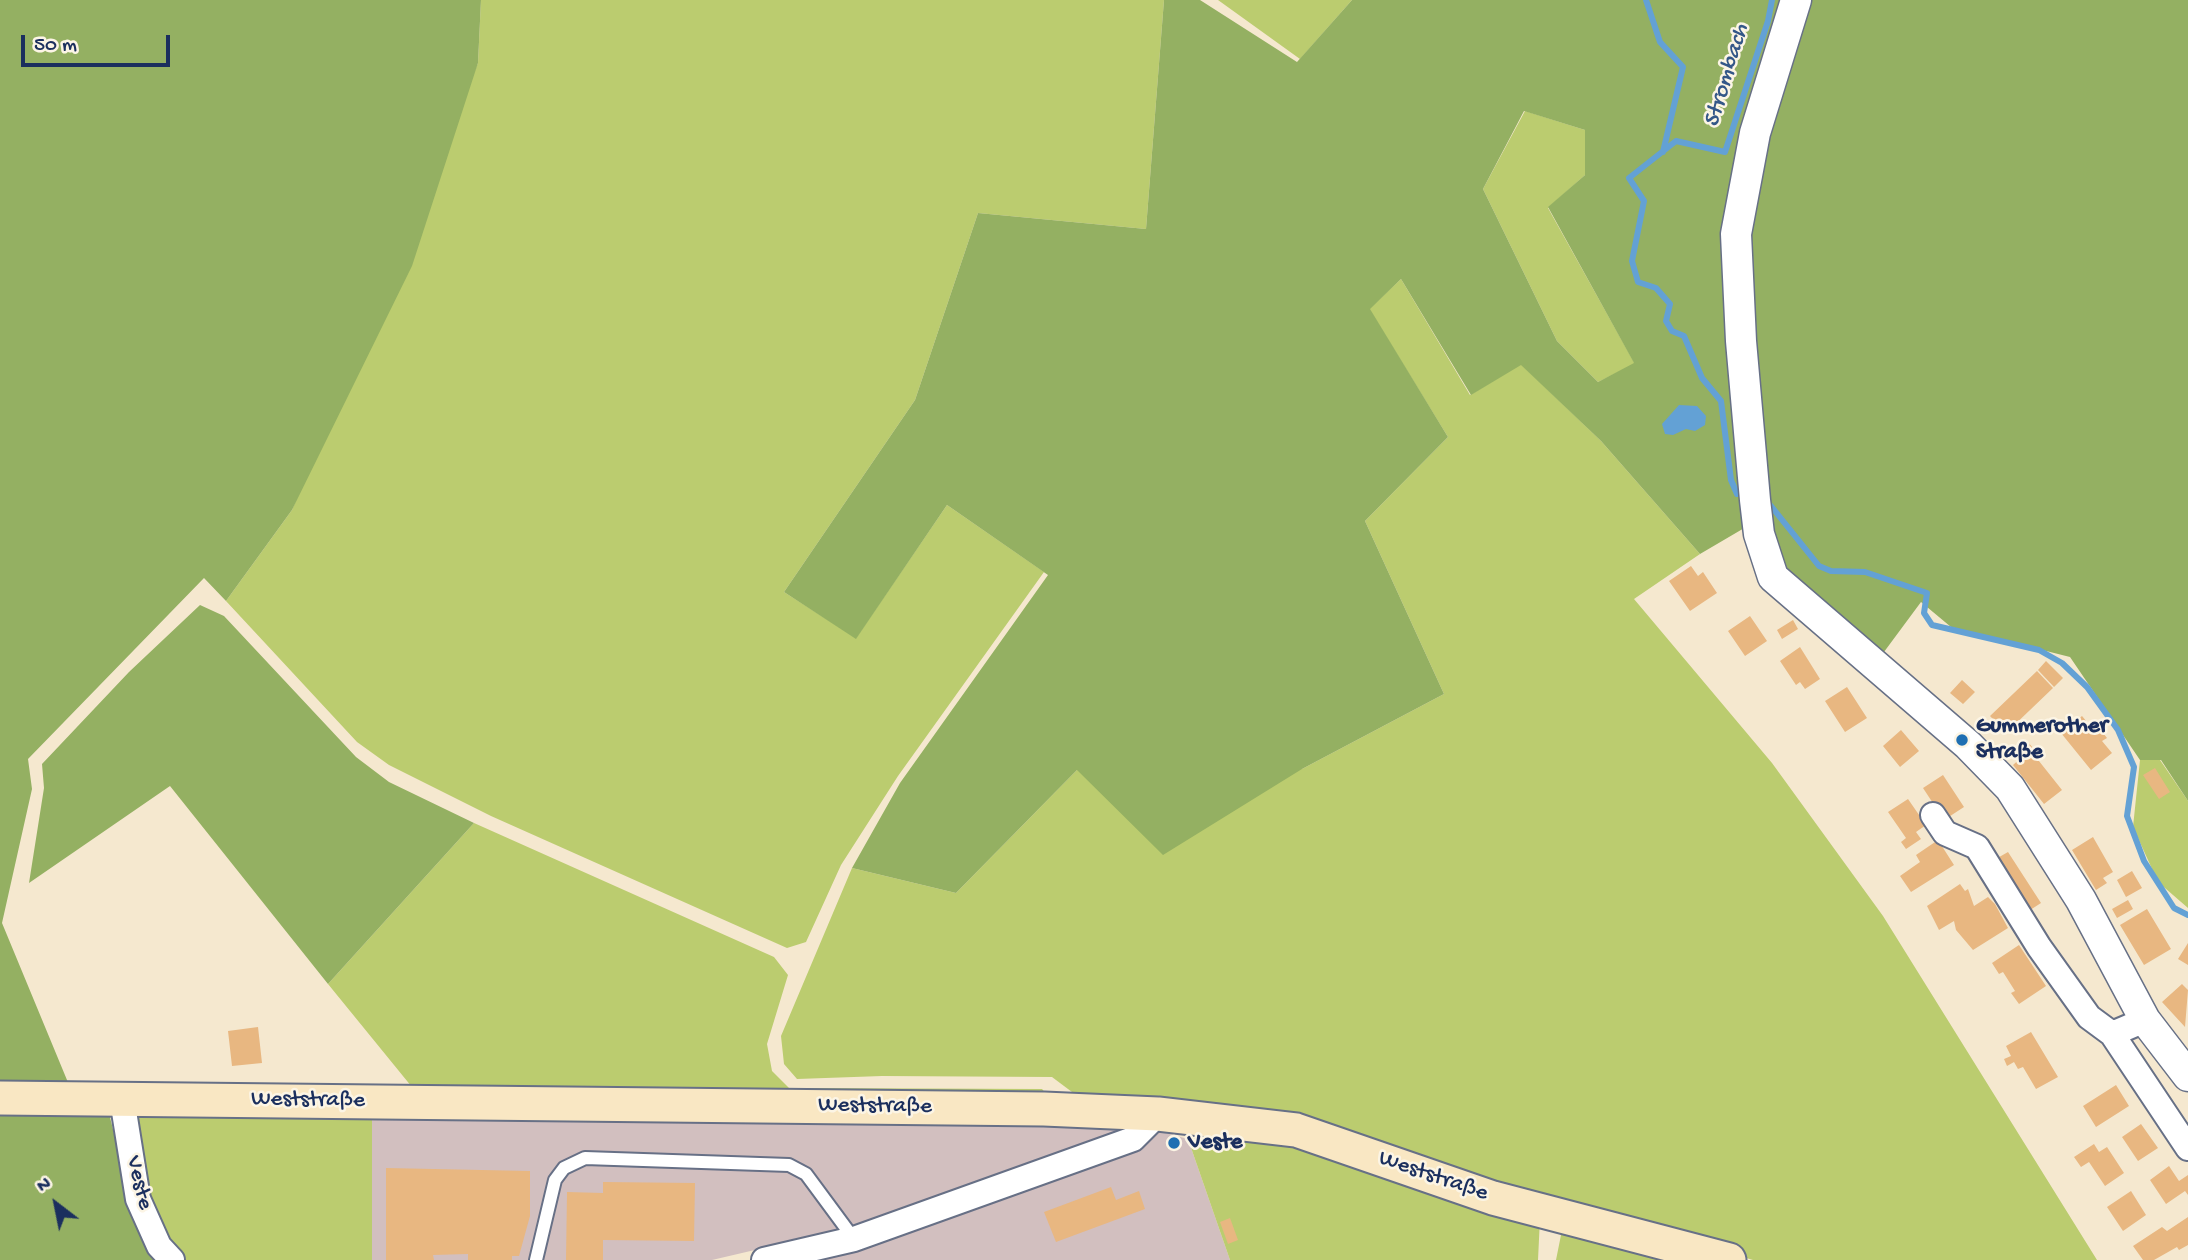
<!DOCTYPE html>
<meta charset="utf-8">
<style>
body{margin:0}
#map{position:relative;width:2188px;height:1260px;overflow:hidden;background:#f5e8cf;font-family:"Gochi Hand",sans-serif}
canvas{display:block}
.north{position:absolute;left:21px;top:1169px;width:70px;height:70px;-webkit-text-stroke:5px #fcf5e5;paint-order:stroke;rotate:328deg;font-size:19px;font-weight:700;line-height:28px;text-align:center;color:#1b2f5e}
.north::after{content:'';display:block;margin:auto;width:24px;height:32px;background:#1b2f5e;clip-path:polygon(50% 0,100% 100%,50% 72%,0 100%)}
.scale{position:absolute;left:21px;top:35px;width:149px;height:32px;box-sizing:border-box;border:4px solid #1b2f5e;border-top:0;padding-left:9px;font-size:21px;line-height:24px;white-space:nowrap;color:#1b2f5e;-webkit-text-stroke:5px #fcf5e5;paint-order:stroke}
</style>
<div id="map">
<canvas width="2188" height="1260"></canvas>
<div class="north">N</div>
<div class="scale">50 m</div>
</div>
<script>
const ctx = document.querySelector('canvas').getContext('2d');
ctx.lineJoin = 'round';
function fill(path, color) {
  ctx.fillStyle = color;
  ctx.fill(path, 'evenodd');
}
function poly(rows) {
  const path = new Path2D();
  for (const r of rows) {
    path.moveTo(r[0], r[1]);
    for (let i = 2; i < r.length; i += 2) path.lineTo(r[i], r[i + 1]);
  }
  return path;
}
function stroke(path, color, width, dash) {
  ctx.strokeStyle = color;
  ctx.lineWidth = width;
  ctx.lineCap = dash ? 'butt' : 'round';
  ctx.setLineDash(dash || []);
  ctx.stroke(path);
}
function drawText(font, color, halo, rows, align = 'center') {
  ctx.font = font + ' "Gochi Hand",sans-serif';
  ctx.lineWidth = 5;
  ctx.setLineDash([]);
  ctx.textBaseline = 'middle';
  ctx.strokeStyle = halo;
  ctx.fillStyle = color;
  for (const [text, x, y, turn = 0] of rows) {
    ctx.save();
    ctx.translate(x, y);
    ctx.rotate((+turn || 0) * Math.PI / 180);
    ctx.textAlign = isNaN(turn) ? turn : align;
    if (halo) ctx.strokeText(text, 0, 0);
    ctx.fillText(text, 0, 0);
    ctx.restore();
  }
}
fill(poly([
 [372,1111,1113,1119,1188,1139,1230,1260,819,1260,825,1250,819,1235,712,1260,372,1260]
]), '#d2bfbf');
fill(poly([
 [481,0,1164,0,1146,229,978,213,915,400,784,592,856,638,947,505,1044,572,898,776,841,865,806,942,787,948,491,816,389,765,357,742,226,601,292,510,478,63],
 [1218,0,1352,0,1300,59],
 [1525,111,1585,130,1585,175,1548,208,1635,364,1598,382,1557,341,1483,189],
 [1401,279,1470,395,1521,364,1601,441,1700,554,1634,599,1772,763,1883,916,2097,1260,1753,1260,1582,1209,1080,1098,1052,1077,882,1076,797,1079,784,1064,781,1036,852,868,956,893,1077,770,1302,769,1444,694,1365,521,1448,437,1369,309],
 [2140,760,2160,760,2188,801,2188,908,2158,882,2133,827],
 [474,823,774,957,788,975,767,1044,772,1071,789,1088,1042,1089,1051,1099,416,1092,328,984],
 [372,1111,372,1260,183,1260,167,1243,145,1197,138,1155,137,1112],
 [1234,1133,1293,1140,1540,1218,1538,1260,1230,1260,1188,1139],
 [1563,1225,1703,1260,1556,1260]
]), '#bbcc6f');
fill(poly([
 [0,0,481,0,478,63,412,266,292,510,226,601,204,578,28,759,32,789,2,923,79,1109,108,1109,130,1199,158,1260,0,1260],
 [1164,0,1200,0,1297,62,1352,0,2188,0,2188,801,2161,760,2140,760,2070,657,1951,627,1921,602,1881,656,1784,567,1746,527,1700,554,1601,441,1521,365,1471,395,1401,279,1370,309,1448,437,1365,521,1444,694,1302,769,1163,855,1077,770,956,893,852,868,900,783,1048,575,947,505,856,639,784,592,915,400,978,213,1146,229],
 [1524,111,1585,130,1585,175,1548,207,1634,363,1598,382,1557,341,1483,189],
 [200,605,224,616,356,757,389,782,474,823,328,984,170,786,29,883,44,788,42,764,129,672]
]), '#94b062');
fill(poly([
 [1679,405,1697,406,1706,416,1705,425,1695,431,1686,429,1673,435,1665,434,1662,424]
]), '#63a1d5');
stroke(poly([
 [1646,0,1660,42,1683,67,1663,152],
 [1737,494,1731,480,1721,401,1702,378,1684,336,1672,331,1666,321,1670,304,1656,288,1638,282,1632,261,1644,201,1629,178,1676,141,1725,152,1768,21,1772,0],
 [1771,506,1819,566,1831,571,1865,572,1927,593,1924,613,1932,625,2039,650,2062,663,2087,687,2118,730,2134,767,2127,816,2144,861,2174,908,2188,915]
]), '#63a1d5', 6);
fill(poly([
 [1691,566,1698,576,1703,572,1717,593,1690,611,1669,581],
 [1750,616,1767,641,1745,656,1728,631],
 [1793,620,1798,629,1782,639,1777,630],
 [1800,647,1820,679,1805,689,1800,682,1796,685,1780,661],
 [2046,661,2063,678,2054,687,2038,670],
 [2037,671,2053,688,2006,733,1990,716],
 [1962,680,1975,692,1963,704,1950,693],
 [1847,687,1867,718,1845,732,1825,701],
 [2082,716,2092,728,2096,724,2107,738,2102,741,2112,753,2091,770,2061,733],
 [1901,730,1919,751,1900,767,1883,746],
 [2026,740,2034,749,2031,751,2062,790,2044,804,2013,765,2023,756,2016,748],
 [2155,768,2170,792,2159,799,2143,775],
 [1943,775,1964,807,1944,820,1923,788],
 [1908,799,1926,825,1916,832,1921,839,1906,849,1901,842,1906,838,1888,812],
 [2093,837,2113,872,2103,878,2107,883,2096,890,2072,850],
 [1938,840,1954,865,1911,892,1900,876,1920,862,1916,855],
 [2008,852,2041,903,2027,912,1994,860],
 [2132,871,2142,888,2126,897,2117,880],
 [1960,884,1965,891,1968,889,1974,906,1988,897,1995,904,2008,928,1973,950,1956,930,1954,921,1939,930,1927,906],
 [2128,900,2133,909,2117,918,2112,909],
 [2147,909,2171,949,2144,965,2120,925],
 [2188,943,2188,965,2178,959],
 [2019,945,2046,986,2019,1004,2011,993,2015,991,2003,972,1999,974,1992,963],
 [2182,984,2188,990,2185,1027,2162,1002],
 [258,1027,262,1063,232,1066,228,1031],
 [2031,1032,2058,1077,2036,1089,2023,1067,2018,1069,2014,1062,2007,1066,2004,1059,2011,1056,2006,1046],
 [2116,1085,2129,1106,2096,1127,2083,1106],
 [2141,1124,2158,1148,2138,1161,2122,1137],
 [2094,1144,2099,1152,2107,1147,2124,1173,2105,1186,2089,1162,2081,1167,2074,1157],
 [2169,1166,2179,1181,2188,1175,2188,1195,2185,1191,2166,1204,2150,1180],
 [386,1168,530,1171,530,1216,519,1256,512,1256,512,1260,468,1260,468,1254,433,1255,434,1260,386,1260],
 [603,1182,695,1183,694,1241,603,1240,603,1260,566,1260,567,1192,603,1193],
 [1111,1187,1116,1200,1139,1191,1145,1209,1056,1242,1044,1212],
 [2131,1191,2146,1215,2123,1231,2107,1207],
 [2188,1217,2188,1245,2179,1250,2177,1247,2154,1260,2143,1260,2133,1246,2162,1227,2167,1231],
 [1230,1218,1238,1240,1228,1244,1220,1222]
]), '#e8b781');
const service = poly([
 [536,1260,555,1180,564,1168,585,1158,789,1165,806,1174,854,1239]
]);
const minor = poly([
 [1933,815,1945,833,1977,847,2039,947,2089,1017,2112,1034,2145,1020],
 [2112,1034,2188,1148],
 [122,1099,138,1199,159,1246,172,1260],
 [764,1260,854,1239,1133,1139,1158,1114]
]);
const tertiary = poly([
 [1796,0,1755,133,1736,234,1741,341,1755,500,1759,534,1773,577,1968,745,2010,788,2081,900,2145,1020,2188,1076]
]);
const secondary = poly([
 [0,1098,1044,1109,1158,1114,1296,1130,1493,1198,1729,1260]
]);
stroke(service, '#677086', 16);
stroke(minor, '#677086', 28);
stroke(tertiary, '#677086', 33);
stroke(secondary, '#677086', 37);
stroke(service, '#fff', 12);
stroke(minor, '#fff', 24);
stroke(tertiary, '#fff', 30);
stroke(secondary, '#f9e7c3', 33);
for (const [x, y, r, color] of [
 [1962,740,7,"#1f6fb2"],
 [1174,1143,7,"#1f6fb2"]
]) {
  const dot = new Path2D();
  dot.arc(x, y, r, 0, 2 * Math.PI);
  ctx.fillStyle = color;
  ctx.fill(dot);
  stroke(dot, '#fcf5e5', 2.5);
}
drawText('bold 23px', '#1b2f5e', '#fcf5e5', [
 ["Gummerother",1976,727],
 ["Straße",1976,753],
 ["Veste",1188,1143]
], 'left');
drawText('23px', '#1b2f5e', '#fcf5e5', [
 ["Weststraße",308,1101,1],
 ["Weststraße",875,1107,1],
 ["Weststraße",1433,1177,19],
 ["Veste",138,1183,76]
]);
drawText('italic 24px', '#345788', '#fcf5e5', [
 ["Strombach",1728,76,-73]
]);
</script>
